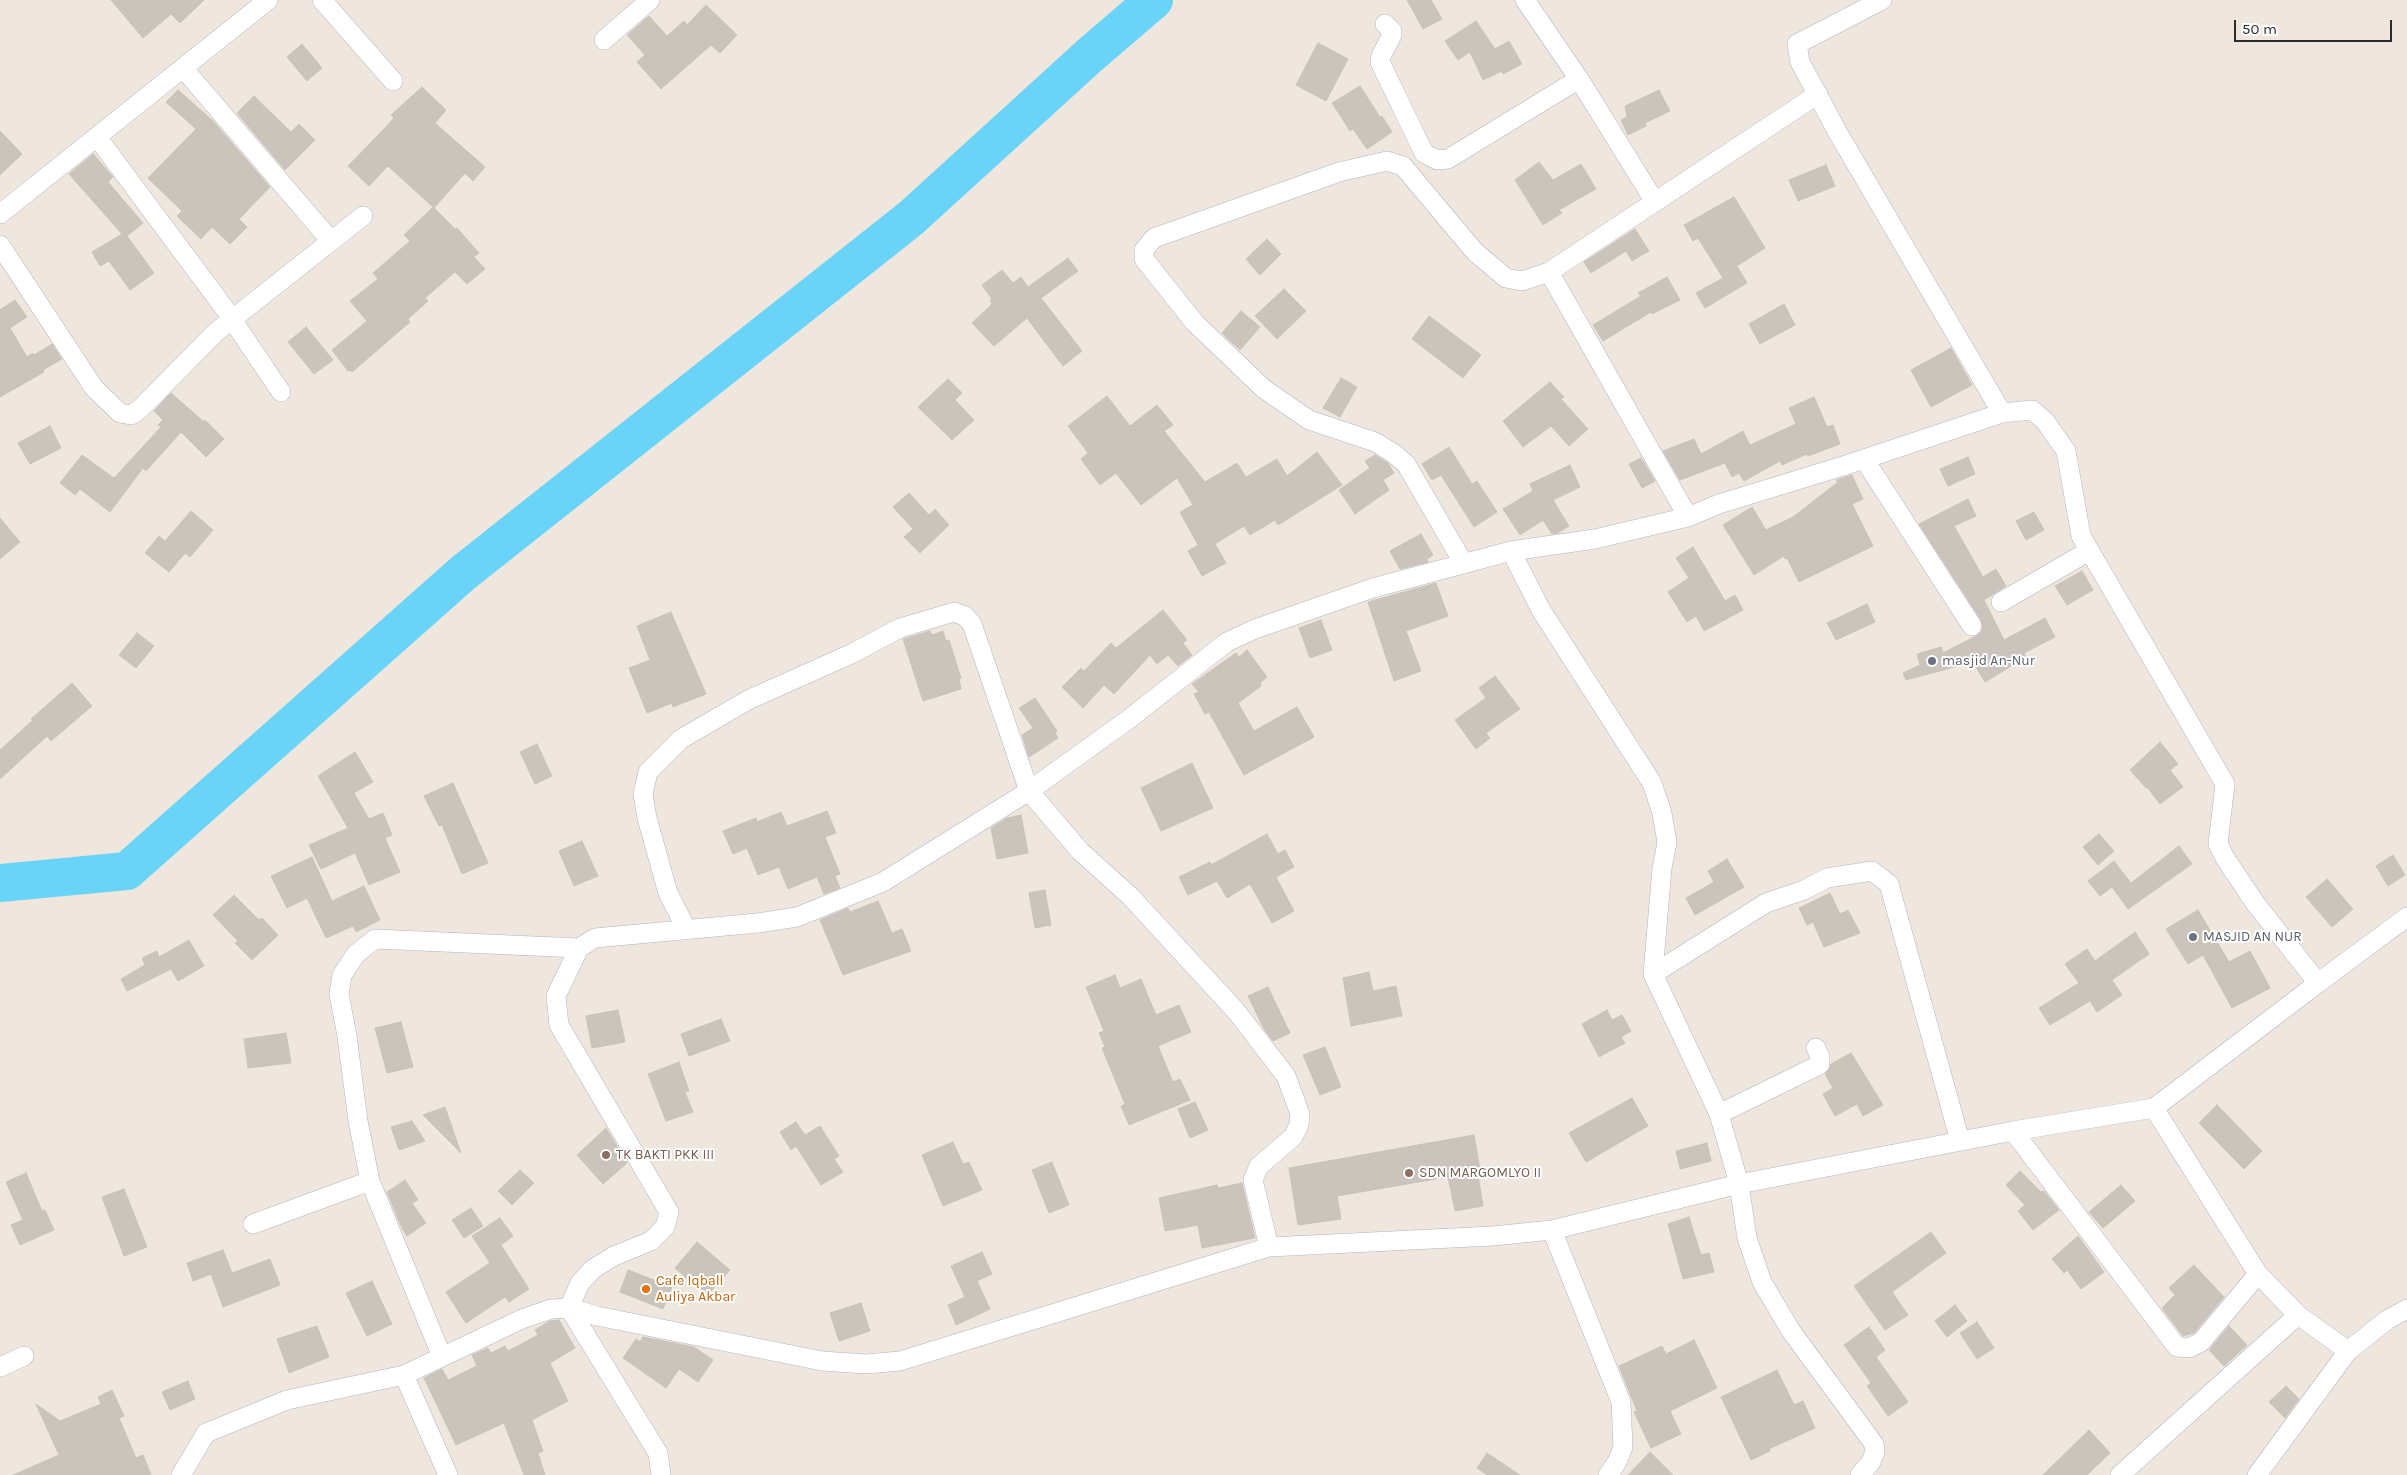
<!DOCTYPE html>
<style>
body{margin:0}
#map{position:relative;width:2407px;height:1475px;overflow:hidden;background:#efe7dd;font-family:Karla,sans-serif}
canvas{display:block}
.scale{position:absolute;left:2234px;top:20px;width:158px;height:22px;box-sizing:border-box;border:2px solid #2c2c2c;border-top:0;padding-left:6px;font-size:15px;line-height:18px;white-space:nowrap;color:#2c2c2c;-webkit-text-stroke:4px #fff;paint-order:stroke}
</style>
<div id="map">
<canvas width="2407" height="1475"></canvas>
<div class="scale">50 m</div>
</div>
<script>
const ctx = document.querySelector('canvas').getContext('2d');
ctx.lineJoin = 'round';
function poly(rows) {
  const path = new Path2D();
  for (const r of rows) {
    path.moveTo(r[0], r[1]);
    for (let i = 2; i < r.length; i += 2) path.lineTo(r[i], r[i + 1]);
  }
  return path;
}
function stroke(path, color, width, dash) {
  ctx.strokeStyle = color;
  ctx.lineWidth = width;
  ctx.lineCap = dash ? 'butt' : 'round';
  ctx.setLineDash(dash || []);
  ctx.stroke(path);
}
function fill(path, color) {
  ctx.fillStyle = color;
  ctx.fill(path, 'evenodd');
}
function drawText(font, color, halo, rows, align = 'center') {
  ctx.font = font + ' Karla,sans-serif';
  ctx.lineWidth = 4;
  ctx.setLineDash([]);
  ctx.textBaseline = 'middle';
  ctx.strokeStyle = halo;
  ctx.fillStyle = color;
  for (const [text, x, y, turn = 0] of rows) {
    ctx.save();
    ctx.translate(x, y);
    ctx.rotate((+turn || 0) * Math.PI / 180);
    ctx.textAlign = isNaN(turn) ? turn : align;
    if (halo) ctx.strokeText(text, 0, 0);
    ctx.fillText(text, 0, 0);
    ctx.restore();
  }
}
stroke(poly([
 [0,883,127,871,463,573,911,218,1090,55,1154,0]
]), '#69d3f8', 38);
const building = poly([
 [111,0,204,0,180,23,171,14,143,38,111,0],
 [1407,0,1431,0,1442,19,1423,29,1407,0],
 [706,5,737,35,720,53,711,45,661,89,637,62,645,55,627,35,649,16,667,36,684,21,687,25,706,5],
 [1476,21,1495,49,1509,41,1522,64,1503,74,1502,71,1483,80,1470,52,1458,60,1445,41,1476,21],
 [1318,43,1348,59,1326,101,1296,85,1318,43],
 [302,44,322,68,307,81,287,57,302,44],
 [1360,86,1380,117,1382,116,1392,132,1367,149,1353,129,1350,131,1332,103,1360,86],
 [422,87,446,110,435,123,485,167,473,181,465,173,434,208,455,229,457,228,479,253,474,257,485,269,467,284,455,272,425,298,428,301,408,319,410,322,352,372,350,370,348,371,332,350,367,321,350,301,378,279,373,273,410,241,404,235,433,207,388,166,369,186,348,166,385,128,394,118,391,115,422,87],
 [178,90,213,121,270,187,239,219,247,227,230,244,212,227,201,239,177,216,182,211,148,178,196,129,166,102,178,90],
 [1659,90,1670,111,1645,123,1646,126,1628,135,1621,120,1627,117,1625,106,1659,90],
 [254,96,291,132,299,124,315,140,285,170,237,113,254,96],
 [0,131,22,154,0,175,0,131],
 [93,154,113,177,108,182,143,223,127,236,154,273,130,290,109,261,100,266,92,252,122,234,69,174,93,154],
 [1539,162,1553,180,1581,164,1596,189,1559,210,1562,213,1543,225,1515,180,1539,162],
 [1826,165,1835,186,1798,201,1789,180,1826,165],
 [1734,197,1765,248,1737,266,1747,283,1705,308,1696,293,1723,278,1698,238,1693,241,1684,225,1734,197],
 [1635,229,1649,251,1632,261,1626,251,1591,273,1584,262,1635,229],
 [1267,239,1281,254,1260,275,1246,259,1267,239],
 [1068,258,1078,271,1041,298,1082,351,1063,366,1027,318,994,346,972,323,992,304,990,300,992,299,982,285,1002,270,1013,283,1021,277,1028,287,1068,258],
 [1667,277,1680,300,1652,314,1651,312,1603,341,1593,325,1641,296,1638,293,1667,277],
 [1284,289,1306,311,1277,339,1255,316,1284,289],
 [15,300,27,317,10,328,27,357,33,353,34,355,52,344,62,359,43,370,44,372,0,397,0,310,15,300],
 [1784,304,1795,325,1760,344,1749,324,1784,304],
 [1241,311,1260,327,1240,350,1222,333,1241,311],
 [1429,316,1481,355,1463,378,1412,339,1429,316],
 [306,327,333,360,314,374,288,342,306,327],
 [1951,348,1972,385,1931,407,1911,370,1951,348],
 [1341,378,1357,387,1340,417,1323,408,1341,378],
 [948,379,962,393,955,400,974,420,952,440,918,407,948,379],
 [1550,382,1564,397,1561,399,1588,429,1569,446,1551,426,1523,447,1503,421,1550,382],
 [171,393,204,422,205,420,224,439,206,457,181,432,146,471,143,468,110,512,80,489,75,495,60,483,82,455,114,478,161,427,158,425,163,420,154,411,171,393],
 [1107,396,1130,426,1157,405,1173,425,1164,431,1205,482,1237,463,1246,477,1277,459,1287,476,1317,452,1342,485,1278,525,1275,520,1250,535,1244,526,1215,544,1226,563,1202,576,1188,551,1198,545,1180,512,1193,505,1177,478,1141,505,1116,473,1100,485,1081,459,1088,453,1068,426,1107,396],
 [1814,397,1827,427,1833,425,1840,444,1808,456,1807,454,1782,465,1780,461,1744,481,1739,473,1732,477,1725,463,1680,480,1663,451,1694,439,1701,454,1743,431,1750,445,1796,424,1789,408,1814,397],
 [50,426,61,448,30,464,18,443,50,426],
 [1449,447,1472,484,1477,481,1497,512,1474,527,1441,475,1432,480,1422,464,1449,447],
 [1375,455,1388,463,1394,473,1383,480,1389,490,1355,514,1339,490,1370,468,1365,461,1375,455],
 [1968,457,1975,474,1948,486,1940,469,1968,457],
 [1641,458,1655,481,1642,488,1629,464,1641,458],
 [1570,465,1580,487,1553,500,1569,526,1558,533,1552,534,1543,520,1520,535,1503,509,1533,491,1530,484,1570,465],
 [1852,475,1863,499,1852,504,1873,546,1799,582,1787,558,1785,559,1784,556,1754,575,1723,525,1752,507,1766,530,1793,517,1838,482,1836,480,1852,475],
 [909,493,929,515,935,509,949,525,920,553,904,537,913,529,893,507,909,493],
 [1968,499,1976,516,1954,526,1983,577,1996,569,2006,586,1984,600,2004,640,2045,618,2055,637,2024,653,2026,657,1985,682,1973,662,1906,680,1903,673,1920,665,1917,654,1941,647,1943,653,1978,635,1982,631,1981,620,1919,524,1968,499],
 [191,511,213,530,190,557,185,553,169,572,145,553,159,536,165,541,191,511],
 [2034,512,2044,530,2026,540,2016,521,2034,512],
 [0,518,20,542,0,559,0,518],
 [1421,534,1433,555,1427,559,1428,562,1400,569,1390,551,1421,534],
 [1693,547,1725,601,1735,595,1743,610,1704,631,1696,616,1687,622,1668,592,1689,578,1676,558,1693,547],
 [2082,571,2093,590,2067,605,2055,586,2082,571],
 [1436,583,1448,616,1406,631,1421,671,1394,681,1368,602,1436,583],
 [1867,604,1875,622,1836,640,1827,623,1867,604],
 [1163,610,1187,640,1183,643,1192,655,1178,666,1168,655,1157,664,1150,655,1114,694,1104,685,1083,708,1062,687,1081,668,1084,671,1111,643,1116,648,1163,610],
 [671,612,706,694,673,707,672,703,647,713,629,668,650,660,637,626,671,612],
 [1321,620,1332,650,1310,658,1299,628,1321,620],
 [930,631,932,635,943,631,946,641,949,640,961,678,959,679,961,689,923,701,903,639,930,631],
 [137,633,154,646,136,668,119,655,137,633],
 [1247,650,1267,677,1260,683,1261,686,1238,703,1254,731,1297,707,1314,737,1244,775,1209,712,1205,714,1194,694,1199,692,1192,684,1236,653,1239,657,1247,650],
 [1495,676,1520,709,1486,733,1490,738,1476,749,1455,720,1486,698,1479,688,1495,676],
 [72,683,92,706,51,741,47,736,0,779,0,750,33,720,31,719,72,683],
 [1035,698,1057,731,1055,733,1058,738,1029,757,1022,735,1033,728,1019,708,1035,698],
 [2160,742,2178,764,2170,770,2183,787,2160,804,2147,787,2146,788,2130,770,2160,742],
 [537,744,552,776,535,784,520,752,537,744],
 [355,752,373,782,354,793,369,819,383,813,392,835,385,838,400,872,369,885,355,853,321,869,309,845,348,828,318,776,355,752],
 [1192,763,1213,808,1161,831,1141,788,1192,763],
 [453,783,488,863,462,874,442,825,439,826,424,796,453,783],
 [827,811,836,833,825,837,840,874,835,876,840,888,824,894,817,877,788,889,779,867,758,875,747,848,733,854,723,831,756,818,757,822,781,812,787,826,827,811],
 [1021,815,1028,853,997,859,991,828,1007,818,1021,815],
 [1267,834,1278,854,1285,850,1294,867,1276,877,1294,911,1272,923,1250,884,1227,898,1217,881,1188,895,1179,877,1210,862,1211,865,1267,834],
 [2099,834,2114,851,2098,865,2083,847,2099,834],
 [582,841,598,876,574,886,559,851,582,841],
 [2179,846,2192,864,2128,909,2112,887,2100,896,2088,881,2114,861,2131,883,2179,846],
 [2393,855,2405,875,2388,886,2376,866,2393,855],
 [312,857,332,901,364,886,380,920,356,932,353,926,326,938,307,898,287,908,271,876,312,857],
 [1727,859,1744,887,1695,915,1686,898,1714,882,1708,871,1727,859],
 [2327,879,2353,909,2332,927,2306,897,2327,879],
 [1045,890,1051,925,1035,928,1029,893,1045,890],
 [1830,893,1840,914,1848,910,1860,933,1824,947,1813,922,1807,925,1799,908,1830,893],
 [234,895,259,920,262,918,278,935,252,960,235,943,238,941,213,915,234,895],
 [878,901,892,933,902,929,911,951,843,975,820,920,848,908,850,912,878,901],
 [2198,910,2229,962,2250,951,2270,988,2232,1008,2203,955,2188,964,2166,929,2198,910],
 [2135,932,2149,954,2112,980,2122,995,2097,1012,2090,1001,2050,1025,2039,1008,2079,983,2065,964,2087,949,2095,961,2135,932],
 [189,940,204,966,178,981,171,969,127,991,121,979,145,965,142,958,157,951,159,957,189,940],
 [1369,972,1373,991,1396,986,1402,1016,1351,1026,1343,978,1369,972],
 [1115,975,1120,988,1141,979,1156,1015,1179,1005,1191,1032,1158,1046,1173,1082,1180,1079,1190,1100,1129,1125,1121,1106,1125,1104,1102,1048,1105,1047,1099,1033,1104,1031,1086,987,1115,975],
 [1268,987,1290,1033,1273,1041,1264,1029,1248,996,1268,987],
 [618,1010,625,1042,592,1048,586,1016,618,1010],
 [1607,1010,1612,1020,1622,1015,1631,1031,1621,1037,1625,1043,1599,1057,1582,1024,1607,1010],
 [721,1019,730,1041,689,1056,681,1034,721,1019],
 [401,1022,413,1067,387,1073,375,1028,401,1022],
 [286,1033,291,1063,248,1068,244,1039,286,1033],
 [1325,1047,1341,1087,1320,1095,1303,1055,1325,1047],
 [1851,1053,1883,1105,1863,1116,1857,1104,1835,1116,1823,1094,1833,1088,1825,1074,1831,1064,1851,1053],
 [679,1062,689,1091,685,1092,693,1112,666,1121,648,1074,679,1062],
 [1632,1098,1648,1126,1586,1162,1569,1133,1632,1098],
 [1195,1102,1208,1130,1190,1138,1178,1109,1195,1102],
 [2217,1105,2262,1151,2244,1169,2199,1123,2217,1105],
 [445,1107,461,1153,423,1115,445,1107],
 [412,1121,425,1141,399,1150,391,1127,412,1121],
 [796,1122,805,1135,820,1126,839,1156,834,1159,843,1172,821,1185,796,1146,791,1150,780,1132,796,1122],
 [606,1128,627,1163,603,1184,577,1155,606,1128],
 [1474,1135,1480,1169,1477,1169,1483,1206,1455,1211,1448,1177,1337,1196,1341,1219,1298,1225,1289,1168,1474,1135],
 [953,1142,963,1164,969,1162,982,1190,943,1206,922,1155,953,1142],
 [1707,1143,1711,1161,1680,1169,1676,1151,1707,1143],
 [1052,1162,1069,1205,1049,1213,1032,1170,1052,1162],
 [520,1170,534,1183,512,1205,498,1191,520,1170],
 [2020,1171,2041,1192,2044,1191,2059,1210,2033,1230,2018,1211,2025,1205,2006,1185,2020,1171],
 [26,1173,42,1211,45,1210,54,1230,20,1245,11,1225,23,1220,6,1182,26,1173],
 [405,1180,418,1200,412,1203,426,1223,407,1236,401,1226,387,1192,405,1180],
 [1242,1183,1255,1238,1202,1248,1198,1225,1165,1231,1159,1198,1217,1185,1218,1188,1242,1183],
 [2121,1185,2135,1201,2103,1228,2089,1212,2121,1185],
 [124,1189,147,1247,124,1256,102,1197,124,1189],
 [471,1208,483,1226,464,1238,452,1220,471,1208],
 [1689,1217,1701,1255,1709,1253,1714,1272,1683,1279,1668,1224,1689,1217],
 [500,1218,513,1236,501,1245,529,1289,509,1302,505,1297,466,1323,446,1292,490,1263,472,1236,500,1218],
 [1931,1232,1946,1253,1892,1292,1908,1315,1885,1330,1854,1286,1931,1232],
 [2078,1236,2104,1272,2081,1289,2067,1270,2064,1273,2052,1259,2078,1236],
 [697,1242,730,1270,707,1296,675,1268,697,1242],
 [223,1250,232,1273,270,1259,280,1285,223,1307,211,1274,193,1281,187,1263,223,1250],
 [982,1252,992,1274,977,1281,990,1309,956,1325,948,1305,965,1297,951,1266,982,1252],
 [2194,1265,2224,1297,2194,1333,2183,1336,2162,1308,2175,1295,2169,1288,2194,1265],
 [628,1270,672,1287,663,1309,620,1292,628,1270],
 [372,1281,392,1324,367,1336,346,1293,372,1281],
 [861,1303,870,1331,839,1341,830,1313,861,1303],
 [1955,1305,1967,1321,1947,1337,1935,1321,1955,1305],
 [559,1320,575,1348,550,1363,568,1401,532,1420,543,1451,538,1453,545,1475,524,1475,504,1423,456,1445,424,1378,442,1369,448,1380,477,1366,472,1355,488,1348,491,1353,505,1346,508,1351,538,1335,535,1330,550,1321,559,1320],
 [1977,1322,1994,1348,1977,1359,1960,1333,1977,1322],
 [317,1326,329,1357,289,1373,277,1339,317,1326],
 [2229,1326,2247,1345,2224,1366,2209,1350,2229,1326],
 [1869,1327,1885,1350,1876,1357,1908,1402,1888,1416,1867,1386,1871,1383,1844,1345,1869,1327],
 [643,1337,694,1347,713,1360,698,1382,679,1369,666,1388,623,1358,636,1339,640,1342,643,1337],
 [1694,1340,1717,1388,1670,1411,1681,1434,1651,1448,1634,1412,1637,1411,1619,1366,1662,1346,1666,1354,1694,1340],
 [1777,1370,1794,1405,1803,1401,1815,1428,1769,1449,1770,1451,1751,1460,1721,1397,1777,1370],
 [188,1381,195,1399,170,1410,162,1392,188,1381],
 [2286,1386,2299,1399,2285,1418,2269,1402,2286,1386],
 [112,1390,124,1416,119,1418,136,1458,143,1455,151,1475,13,1475,59,1455,36,1404,60,1421,101,1404,98,1397,112,1390],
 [2089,1430,2110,1453,2087,1475,2043,1475,2089,1430],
 [1650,1452,1673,1475,1628,1475,1650,1452],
 [1487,1453,1520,1475,1487,1475,1477,1468,1487,1453]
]);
fill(building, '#cac4bd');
stroke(building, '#cac3b7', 1);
const street = poly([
 [322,0,393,81],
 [1525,0,1579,79,1655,202],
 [1882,0,1797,44,1800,62,1838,133,2002,413,2032,410,2045,421,2066,451,2081,536,2225,784,2218,844,2225,858,2255,903,2318,983,2407,917],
 [1385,24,1392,31,1392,35,1381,56,1380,62,1424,153,1437,160,1448,159,1579,79],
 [604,40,650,0],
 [183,68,331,241],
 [97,137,225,309,281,392],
 [0,214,268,0],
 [0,245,94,388,120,413,131,415,140,409,216,332,363,216],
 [1549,272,1688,517],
 [1864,459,1972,626],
 [1511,551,1541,610,1652,783,1662,813,1667,843,1662,868,1653,974,1719,1114,1739,1184,1747,1238,1762,1282,1791,1331,1874,1444,1875,1452,1871,1462,1860,1475],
 [1464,564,1406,464,1393,453,1375,442,1309,420,1264,389,1195,323,1144,259,1144,250,1154,238,1339,172,1387,161,1403,166,1475,252,1506,278,1522,281,1549,272,1818,94],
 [2001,602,2089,551],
 [687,930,668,893,647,818,643,794,648,772,681,739,748,700,851,654,900,628,954,612,965,616,972,624,1029,791,1080,851,1131,897,1236,1011,1286,1076,1300,1114,1299,1125,1293,1137,1259,1166,1253,1180,1269,1247],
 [1653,974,1766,903,1804,890,1827,878,1872,871,1889,884,1960,1141],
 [2154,1108,2318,983],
 [1719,1114,1815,1067,1820,1064,1820,1057,1816,1048],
 [2013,1131,2177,1347,2189,1348,2201,1342,2258,1274],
 [253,1224,370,1181],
 [1552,1230,1621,1402,1623,1447,1617,1462,1608,1475],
 [442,1357,370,1181,358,1121,347,1036,339,994,342,975,356,954,375,939,579,948],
 [0,1367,24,1356],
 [404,1375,448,1475],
 [181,1475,206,1433,287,1400,404,1375,522,1319,551,1309,569,1308,597,1316,822,1361,866,1364,900,1361,1269,1247,1493,1236,1552,1230,1739,1184,2013,1131,2154,1108,2258,1274,2298,1315,2348,1351,2387,1320,2407,1309],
 [661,1475,658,1453,569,1308,580,1283,593,1269,614,1256,651,1241,665,1227,669,1212,559,1025,556,996,579,948,595,938,758,923,797,917,883,882,1029,791,1129,719,1227,642,1255,629,1373,588,1511,551,1595,539,1688,517,1719,504,1843,466,2002,413],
 [2120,1475,2298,1315],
 [2257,1475,2348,1351]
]);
stroke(street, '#b1b4c1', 20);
stroke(street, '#fff', 19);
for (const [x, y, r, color] of [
 [1932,661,5,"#6b7280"],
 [2193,937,5,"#6b7280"],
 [606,1155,5,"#8d6e63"],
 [1409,1173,5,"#8d6e63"],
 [646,1289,5,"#e8710a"]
]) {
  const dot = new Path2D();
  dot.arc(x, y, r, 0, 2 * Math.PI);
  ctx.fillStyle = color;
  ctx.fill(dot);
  stroke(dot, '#fff', 2);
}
drawText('14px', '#5b616d', '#fff', [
 ["masjid An-Nur",1942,661],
 ["MASJID AN NUR",2203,937]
], 'left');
drawText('14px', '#785e54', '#fff', [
 ["TK BAKTI PKK III",616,1155],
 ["SDN MARGOMLYO II",1419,1173]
], 'left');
drawText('14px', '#c56008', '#fff', [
 ["Cafe Iqball",656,1281],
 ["Auliya Akbar",656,1297]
], 'left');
</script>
